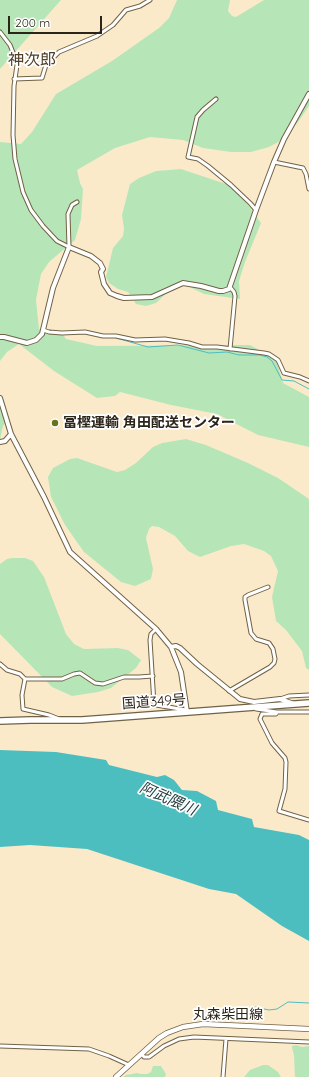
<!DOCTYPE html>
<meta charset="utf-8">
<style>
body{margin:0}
#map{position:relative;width:309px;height:1077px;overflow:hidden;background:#fbeaca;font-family:Quicksand,sans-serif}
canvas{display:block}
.scale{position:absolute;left:8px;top:16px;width:94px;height:18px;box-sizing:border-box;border:2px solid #2b2419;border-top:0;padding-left:5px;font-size:12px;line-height:14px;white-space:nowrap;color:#2b2419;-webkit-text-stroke:3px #fff;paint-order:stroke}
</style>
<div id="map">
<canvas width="309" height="1077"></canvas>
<div class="scale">200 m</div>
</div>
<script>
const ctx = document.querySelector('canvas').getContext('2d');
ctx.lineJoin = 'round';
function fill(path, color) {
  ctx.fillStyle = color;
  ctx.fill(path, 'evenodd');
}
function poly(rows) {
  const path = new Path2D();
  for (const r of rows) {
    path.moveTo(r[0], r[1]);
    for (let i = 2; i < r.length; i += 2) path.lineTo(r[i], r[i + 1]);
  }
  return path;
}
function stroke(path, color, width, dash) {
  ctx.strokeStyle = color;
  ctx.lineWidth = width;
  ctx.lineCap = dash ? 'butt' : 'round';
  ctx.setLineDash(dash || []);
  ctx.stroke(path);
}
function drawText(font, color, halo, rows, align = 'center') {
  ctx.font = font + ' Quicksand,"Noto Sans JP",sans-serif';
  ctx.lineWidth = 3.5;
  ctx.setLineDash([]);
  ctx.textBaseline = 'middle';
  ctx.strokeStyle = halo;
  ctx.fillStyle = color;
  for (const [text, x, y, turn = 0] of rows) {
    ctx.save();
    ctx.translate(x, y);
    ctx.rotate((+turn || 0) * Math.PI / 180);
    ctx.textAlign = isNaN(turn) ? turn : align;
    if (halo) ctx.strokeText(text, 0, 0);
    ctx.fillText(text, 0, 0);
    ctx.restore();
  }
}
fill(poly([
 [0,0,61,0,0,69],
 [177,0,230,0,228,11,232,16,236,17,264,0,309,0,309,106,298,122,284,139,269,147,251,152,231,152,203,148,183,140,150,137,115,148,77,170,80,183,83,189,81,219,75,240,49,262,41,274,36,300,39,329,62,333,66,339,97,346,250,345,276,359,283,383,309,397,309,447,258,435,217,414,171,405,120,392,115,396,97,398,54,371,19,344,7,352,0,361,0,142,21,144,32,132,56,94,112,61,159,28,169,18],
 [181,169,235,187,261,223,245,262,239,281,240,299,204,294,186,285,181,285,170,290,156,303,146,306,136,304,128,292,118,289,109,283,106,277,113,248,123,236,124,229,122,215,130,184,139,178,156,171],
 [0,397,2,413,6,422,3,426,0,440],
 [186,439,206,445,248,463,278,478,309,499,309,670,306,668,302,651,286,630,276,621,272,597,278,571,271,556,264,551,244,544,231,546,200,557,188,551,175,536,159,527,152,526,149,529,146,538,153,569,151,579,135,586,121,582,84,552,65,525,51,497,48,477,53,468,70,459,77,458,117,472,125,470,136,463,153,447,162,443],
 [12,558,25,558,33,561,44,577,66,634,74,644,84,649,118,648,128,650,141,660,136,668,111,688,98,692,72,696,52,687,0,634,0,564,7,559],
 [296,1045,302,1047,309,1046,309,1077,295,1077,294,1056,292,1047,292,1046],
 [263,1065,268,1065,278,1072,281,1077,244,1077,250,1070],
 [153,1066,161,1066,166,1074,165,1077,123,1077,126,1075,137,1073,141,1074,147,1074,151,1072]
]), '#b6e6b8');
fill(poly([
 [0,750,56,752,106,760,109,765,157,777,165,775,174,780,182,790,197,791,216,801,218,810,252,819,254,827,299,835,309,840,309,941,282,926,236,894,209,889,87,849,30,845,0,847]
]), '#4dbec0');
stroke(poly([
 [116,338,148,347,178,345,209,353,227,352,239,355,260,355,267,357,272,361,282,380,294,381,309,389],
 [253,1014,255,1007,269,1010,277,1009,288,1002,309,1003]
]), '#4dbec0', 1);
const street = poly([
 [0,32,10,45,14,55,18,58,14,86,13,135,15,159,23,192,31,210,43,226,57,241,69,247],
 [14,79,42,78,46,65,59,52,97,36,113,25,126,10,140,6,150,0],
 [216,99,203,110,197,117,188,157,198,159,208,166,231,185,250,203,256,210],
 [274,162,303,168,306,174,309,189],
 [69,247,68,214,72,205,77,202],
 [43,330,49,332,62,333,85,332,103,336,116,336,135,340,165,339,189,343,202,347,217,347,264,353,269,354,278,360,284,373,300,377,309,381],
 [230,349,235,296,234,292,230,287],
 [156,629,151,634,150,640,154,704,156,705,186,710],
 [0,664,7,670,20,674,25,679],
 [25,679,62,679,74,674,80,673,95,683,103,684,124,677,139,677,153,676],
 [25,679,22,695,23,709,49,715,59,719],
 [229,691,270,667,274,663,275,659,273,649,269,643,256,639,251,633,245,600,245,597,248,595,268,587],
 [280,699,289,696,309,695],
 [256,709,277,712,276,714,262,714,260,719,272,743,285,758,286,762,285,789,279,811,309,820],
 [277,712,309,712],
 [0,1046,89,1049,109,1056,129,1065],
 [142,1054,144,1057,149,1057,164,1046,179,1039,194,1037,309,1042],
 [223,1077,226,1039]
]);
const secondary = poly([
 [0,337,4,337,27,343,36,340,42,334,53,288,69,247,91,256,100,263,103,269,101,272,104,284,110,293,117,296,124,298,152,297,183,283,201,286,219,291,223,291,229,289,256,210,274,162,284,139,309,94],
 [0,398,11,434,44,497,70,552,156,629,171,647,181,672,187,712],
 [0,442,5,441,11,434],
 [171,647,176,646,180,648,197,664,240,699,254,702,280,699,294,704]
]);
const primary = poly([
 [116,1077,159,1038,167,1033,183,1027,203,1024,309,1029]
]);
const highway = poly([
 [0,721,30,720,82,720,309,703]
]);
stroke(street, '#716246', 5);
stroke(secondary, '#716246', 6);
stroke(primary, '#716246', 6);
stroke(highway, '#716246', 8);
stroke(street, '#fff', 3);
stroke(secondary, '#fff', 4);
stroke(primary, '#fff', 4.5);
stroke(highway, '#fff', 5.5);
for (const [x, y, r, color] of [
 [55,423,4,"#68731d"]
]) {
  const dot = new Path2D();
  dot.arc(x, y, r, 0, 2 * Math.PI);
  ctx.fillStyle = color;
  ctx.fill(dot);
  stroke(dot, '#fff', 1.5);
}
drawText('bold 14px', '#2b2419', '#fff', [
 ["冨樫運輸 角田配送センター",63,423]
], 'left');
drawText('14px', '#2b2419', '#fff', [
 ["国道349号",154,702,-4],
 ["丸森柴田線",228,1015]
]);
drawText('italic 15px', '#263f3f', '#fff', [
 ["阿武隈川",168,799,24]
]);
drawText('16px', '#4f4126', '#fff', [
 ["神次郎",32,60]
]);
</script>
